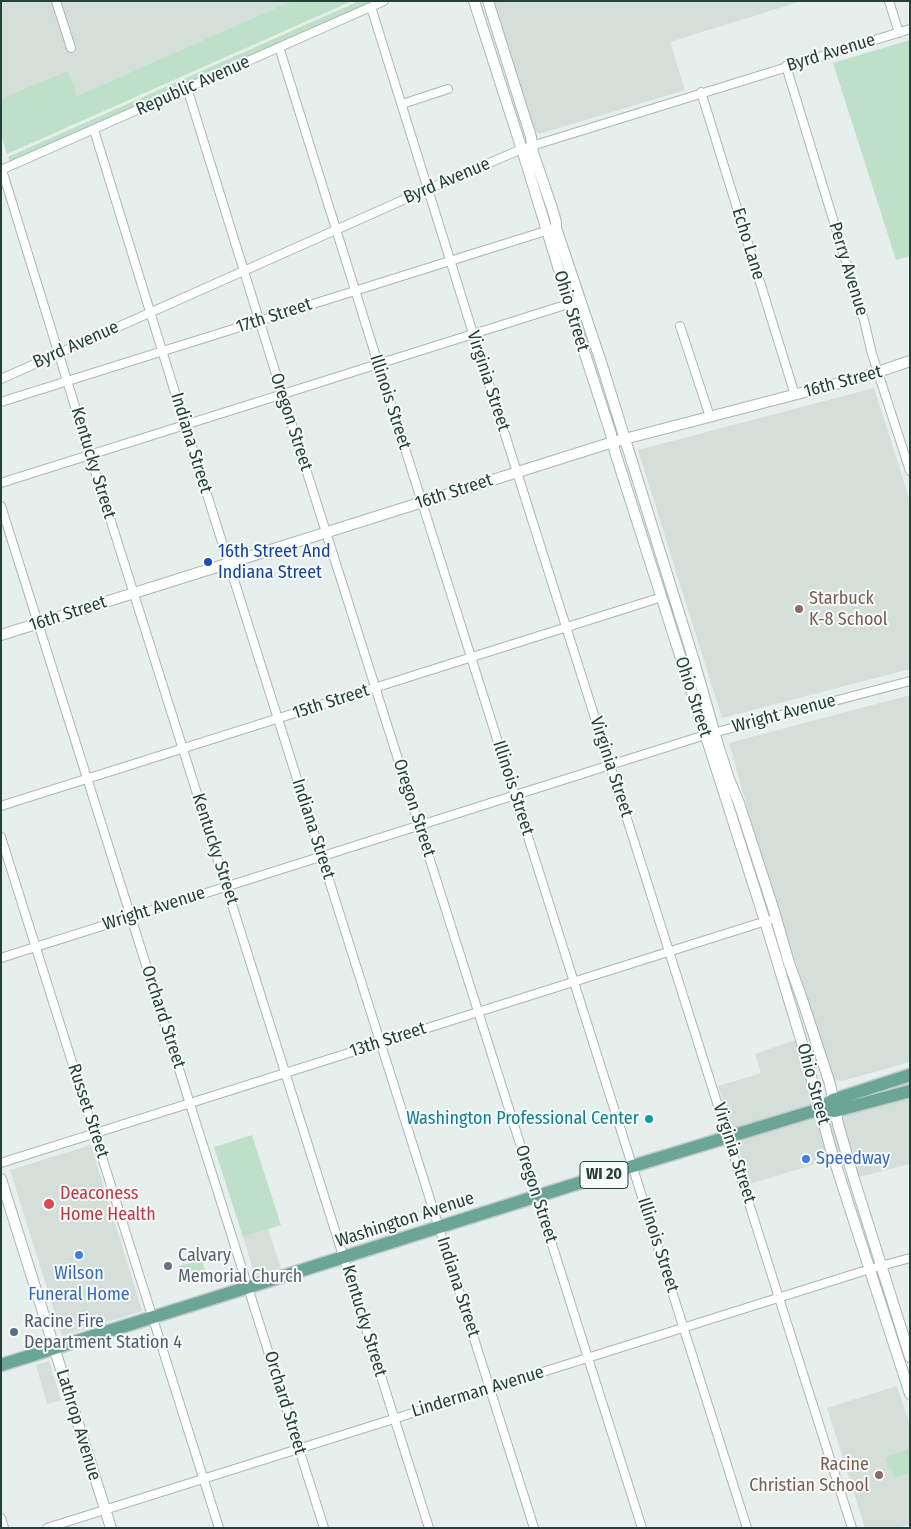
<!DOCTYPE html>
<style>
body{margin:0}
#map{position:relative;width:911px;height:1529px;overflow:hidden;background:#e6efeb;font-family:"Fira Sans Condensed",sans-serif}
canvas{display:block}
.frame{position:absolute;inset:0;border:2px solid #24423a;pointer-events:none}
</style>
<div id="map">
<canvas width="911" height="1529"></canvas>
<div class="frame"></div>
</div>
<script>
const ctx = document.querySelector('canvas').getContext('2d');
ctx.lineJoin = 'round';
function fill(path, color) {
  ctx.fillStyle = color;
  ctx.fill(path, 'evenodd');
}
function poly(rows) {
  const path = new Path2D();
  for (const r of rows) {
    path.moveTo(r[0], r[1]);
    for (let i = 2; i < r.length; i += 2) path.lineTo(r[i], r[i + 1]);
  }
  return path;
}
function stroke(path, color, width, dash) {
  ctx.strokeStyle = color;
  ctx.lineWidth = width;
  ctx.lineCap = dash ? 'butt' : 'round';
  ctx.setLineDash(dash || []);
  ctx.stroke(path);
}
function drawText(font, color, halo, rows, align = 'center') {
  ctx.font = font + ' "Fira Sans Condensed",sans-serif';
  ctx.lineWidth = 4;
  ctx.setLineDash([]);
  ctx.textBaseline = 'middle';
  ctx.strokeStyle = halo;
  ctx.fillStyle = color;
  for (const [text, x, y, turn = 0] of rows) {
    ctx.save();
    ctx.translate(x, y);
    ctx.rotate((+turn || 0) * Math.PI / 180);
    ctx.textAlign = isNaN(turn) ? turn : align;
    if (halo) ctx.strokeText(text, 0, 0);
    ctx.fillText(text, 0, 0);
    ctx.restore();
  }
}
fill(poly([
 [1,1,291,1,77,96,73,88,1,123],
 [493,1,802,1,670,42,685,90,539,134,533,129],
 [874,388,910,501,910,669,722,718,638,450],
 [910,695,910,1062,842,1081,834,1080,760,853,729,743],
 [796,1040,816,1122,910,1096,910,1164,859,1177,851,1153,750,1184,718,1086,761,1073,755,1054],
 [91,1145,142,1311,62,1336,10,1170],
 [268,1229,281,1268,255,1276,243,1237],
 [49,1361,61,1400,47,1404,36,1365],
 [897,1386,910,1425,910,1524,898,1528,865,1528,827,1408]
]), '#d4dfda');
fill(poly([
 [291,1,352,1,7,154,1,135,1,99,68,71,77,96],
 [359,1,373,1,10,162,8,157],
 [910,40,910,256,896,260,833,63],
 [252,1135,281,1225,243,1237,214,1147],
 [202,1260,205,1270,183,1277,179,1266],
 [910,1449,910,1473,895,1478,892,1470,889,1469,886,1460,888,1456]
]), '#bfe0c8');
const minor = poly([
 [56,1,71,48],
 [889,1,899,33],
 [371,7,476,343,852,1528],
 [279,47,381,373,747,1528],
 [786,66,864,320,872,354,910,471],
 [187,88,285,403,642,1528],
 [701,92,795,395],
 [402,104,448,89],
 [94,130,185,425,534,1528],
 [1,170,384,1],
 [2,170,90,455,429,1528],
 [680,326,710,417],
 [1,379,421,192,522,149,910,29],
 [1,402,552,229],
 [1,483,581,300],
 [1,506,324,1528],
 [1,806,662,597],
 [1,837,219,1528],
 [1,958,705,735,910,681],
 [1,1163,769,920],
 [1,1518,4,1528],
 [47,1528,870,1269,910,1258]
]);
const tertiary = poly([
 [474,1,524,156,584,351,611,434,615,452,765,921,802,1043,831,1150,910,1394],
 [488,1,531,137,533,153,552,208,556,222,556,228,601,362,694,661,718,745,729,779,739,803,774,911,789,963,802,999,830,1084,838,1124,853,1176,910,1357],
 [1,635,613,442,866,376,910,361],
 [1,1179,111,1528]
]);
const primary = poly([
 [820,1109,835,1111,910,1091],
 [1,1365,633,1166,820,1109,833,1100,910,1075]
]);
stroke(minor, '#a8b8b2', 10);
stroke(tertiary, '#a8b8b2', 12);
stroke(primary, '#c2cac8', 15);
stroke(minor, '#fff', 8);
stroke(tertiary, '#fff', 10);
stroke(primary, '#6aa596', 12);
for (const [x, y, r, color] of [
 [208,562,5,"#1a4fb4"],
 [799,609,5,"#8d6e63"],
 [649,1119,5,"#0f9aa8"],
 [806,1159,5,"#3f7fe0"],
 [49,1204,6,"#e0444e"],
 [79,1255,5,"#3f7fe0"],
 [168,1266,5,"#6b7280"],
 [14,1332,5,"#5c6f8a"],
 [879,1475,5,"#8d6e63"]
]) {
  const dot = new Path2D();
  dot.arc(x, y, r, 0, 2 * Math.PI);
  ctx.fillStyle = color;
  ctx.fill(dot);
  stroke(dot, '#f7fbf9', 2);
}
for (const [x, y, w] of [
 [604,1175,48]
]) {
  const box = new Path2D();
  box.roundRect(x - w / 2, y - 13.5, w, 27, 4);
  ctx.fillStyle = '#f7fbf9';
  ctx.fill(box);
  stroke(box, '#24423a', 1);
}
drawText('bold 16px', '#24423a', null, [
 ["WI 20",604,1175]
]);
drawText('18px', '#24423a', '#f7fbf9', [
 ["Byrd Avenue",831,53,-17],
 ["Republic Avenue",193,86,-24],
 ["Byrd Avenue",447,181,-23],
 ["Echo Lane",748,244,73],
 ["Perry Avenue",848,269,73],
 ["Ohio Street",571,311,73],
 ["17th Street",274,316,-18],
 ["Byrd Avenue",76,345,-24],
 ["Virginia Street",488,381,72],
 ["16th Street",843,382,-15],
 ["Illinois Street",390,402,72],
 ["Oregon Street",291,422,72],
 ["Indiana Street",191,443,73],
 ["Kentucky Street",93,463,73],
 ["16th Street",454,492,-18],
 ["16th Street",68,614,-18],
 ["Ohio Street",693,697,72],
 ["15th Street",331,702,-18],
 ["Wright Avenue",784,714,-15],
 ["Virginia Street",611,767,72],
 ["Illinois Street",513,788,72],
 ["Oregon Street",414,808,72],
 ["Indiana Street",313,829,72],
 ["Kentucky Street",215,849,72],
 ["Wright Avenue",154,909,-18],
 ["Orchard Street",163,1017,72],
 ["13th Street",388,1040,-18],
 ["Ohio Street",813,1084,75],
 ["Russet Street",88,1111,72],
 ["Virginia Street",734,1153,72],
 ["Oregon Street",536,1194,72],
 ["Washington Avenue",405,1220,-18],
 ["Illinois Street",658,1245,72],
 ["Indiana Street",458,1287,72],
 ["Kentucky Street",364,1321,73],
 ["Linderman Avenue",478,1392,-17],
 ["Orchard Street",285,1403,73],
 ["Lathrop Avenue",78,1425,73]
]);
drawText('18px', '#164399', '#f7fbf9', [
 ["16th Street And",218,552],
 ["Indiana Street",218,573]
], 'left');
drawText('18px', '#785e54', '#f7fbf9', [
 ["Starbuck",809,599],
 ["K-8 School",809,620],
 ["Racine",869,1465,"right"],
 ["Christian School",869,1486,"right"]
], 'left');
drawText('18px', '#0d838f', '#f7fbf9', [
 ["Washington Professional Center",639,1119]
], 'right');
drawText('18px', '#366cbe', '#f7fbf9', [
 ["Speedway",816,1159],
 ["Wilson",79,1274,"center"],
 ["Funeral Home",79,1295,"center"]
], 'left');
drawText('18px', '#be3a42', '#f7fbf9', [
 ["Deaconess",60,1194],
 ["Home Health",60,1215]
], 'left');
drawText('18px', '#5b616d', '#f7fbf9', [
 ["Calvary",178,1256],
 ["Memorial Church",178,1277]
], 'left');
drawText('18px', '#4e5e75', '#f7fbf9', [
 ["Racine Fire",24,1322],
 ["Department Station 4",24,1343]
], 'left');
</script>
